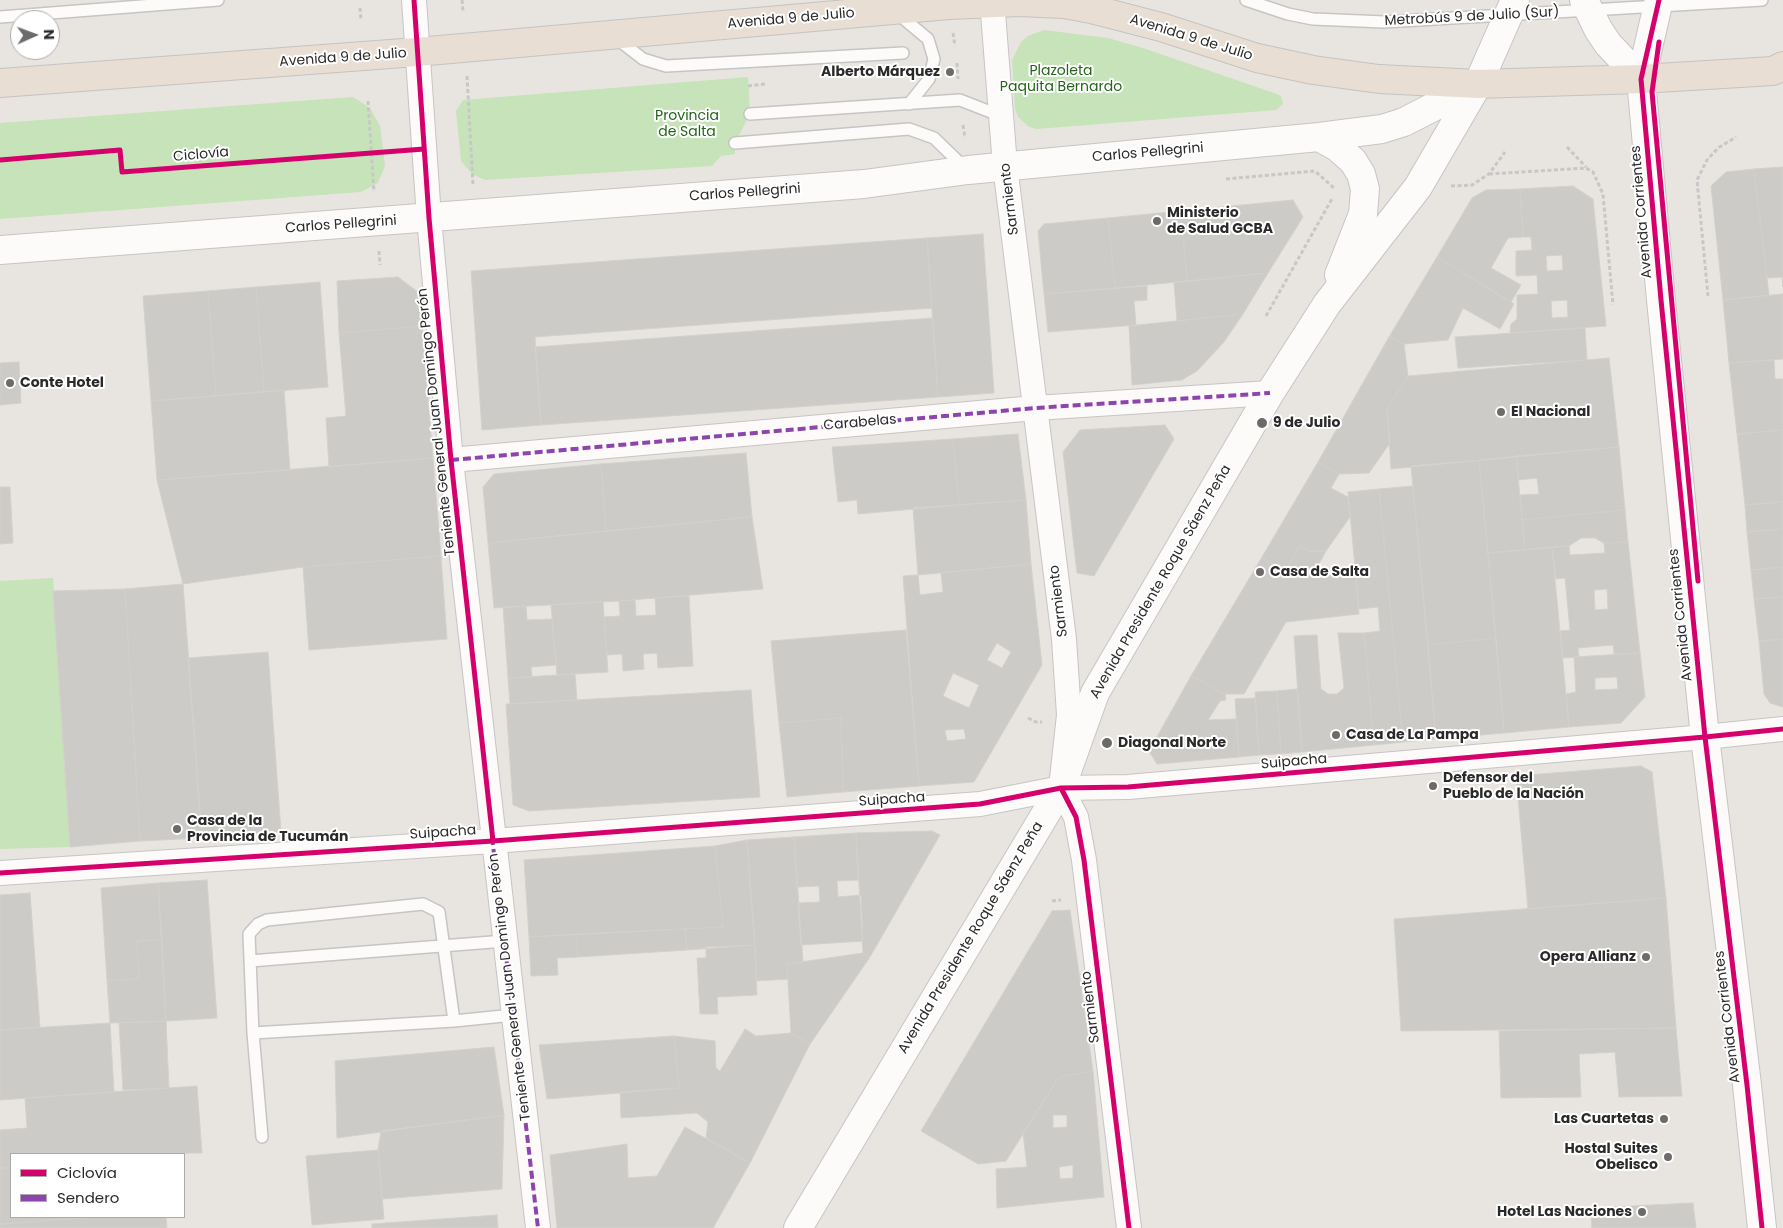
<!DOCTYPE html>
<meta charset="utf-8">
<style>
body{margin:0}
#map{position:relative;width:1783px;height:1228px;overflow:hidden;background:#e8e5e0;font-family:Poppins,sans-serif}
canvas{display:block}
.legend{position:absolute;left:10px;top:1153px;width:175px;height:65px;box-sizing:border-box;background:#fff;border:1px solid #aaa;margin:0;padding:6px 9px;list-style:none;font-size:15px;color:#2a2a2a}
.legend li{display:flex;align-items:center;gap:10px;height:25px}
.legend b{width:25px;border:1px solid #aaa}
.north{position:absolute;left:10px;top:10px;width:50px;height:50px;box-sizing:border-box;background:#fff;border:1px solid #aaa;border-radius:50%;rotate:88deg;font-size:14px;font-weight:700;line-height:20px;text-align:center;color:#2a2a2a}
.north::after{content:'';display:block;margin:auto;width:18px;height:22px;background:#6c6b6a;clip-path:polygon(50% 0,100% 100%,50% 72%,0 100%)}
</style>
<div id="map">
<canvas width="1783" height="1228"></canvas>
<ul class="legend">
<li><b style="height:6px;background:#d6006c"></b>Ciclovía</li>
<li><b style="height:6px;background:#8e44ad"></b>Sendero</li>
</ul>
<div class="north">N</div>
</div>
<script>
const ctx = document.querySelector('canvas').getContext('2d');
ctx.lineJoin = 'round';
function fill(path, color) {
  ctx.fillStyle = color;
  ctx.fill(path, 'evenodd');
}
function poly(rows) {
  const path = new Path2D();
  for (const r of rows) {
    path.moveTo(r[0], r[1]);
    for (let i = 2; i < r.length; i += 2) path.lineTo(r[i], r[i + 1]);
  }
  return path;
}
function stroke(path, color, width, dash) {
  ctx.strokeStyle = color;
  ctx.lineWidth = width;
  ctx.lineCap = dash ? 'butt' : 'round';
  ctx.setLineDash(dash || []);
  ctx.stroke(path);
}
function drawText(font, color, halo, rows, align = 'center') {
  ctx.font = font + ' Poppins,sans-serif';
  ctx.lineWidth = 4;
  ctx.setLineDash([]);
  ctx.textBaseline = 'middle';
  ctx.strokeStyle = halo;
  ctx.fillStyle = color;
  for (const [text, x, y, turn = 0] of rows) {
    ctx.save();
    ctx.translate(x, y);
    ctx.rotate((+turn || 0) * Math.PI / 180);
    ctx.textAlign = isNaN(turn) ? turn : align;
    if (halo) ctx.strokeText(text, 0, 0);
    ctx.fillText(text, 0, 0);
    ctx.restore();
  }
}
fill(poly([
 [1044,30,1108,38,1143,48,1277,94,1281,96,1283,104,1276,110,1037,129,1029,127,1018,117,1015,109,1012,60,1021,42,1028,36],
 [748,77,750,114,735,143,735,154,721,156,712,166,485,180,472,174,461,161,456,111,463,100],
 [353,97,370,108,380,126,385,166,378,183,361,192,0,219,0,123],
 [53,578,70,847,0,849,0,581]
]), '#c6e3b9');
const building = poly([
 [1783,167,1783,287,1782,277,1767,278,1754,169,1783,167],
 [1754,169,1769,295,1723,300,1711,186,1726,172,1754,169],
 [1573,186,1593,199,1606,326,1510,333,1511,324,1517,319,1517,295,1538,294,1537,275,1516,276,1516,251,1532,250,1531,237,1523,237,1520,189,1573,186],
 [1562,255,1563,270,1547,271,1546,256,1562,255],
 [1567,300,1568,317,1552,318,1551,301,1567,300],
 [1520,189,1523,237,1508,238,1491,268,1521,285,1511,302,1437,257,1472,198,1486,190,1520,189],
 [1293,200,1303,217,1268,273,1187,281,1181,211,1293,200],
 [1181,211,1187,281,1115,288,1108,218,1181,211],
 [1108,218,1115,288,1044,294,1038,231,1044,224,1108,218],
 [983,234,994,393,938,397,927,238,983,234],
 [927,238,932,308,535,337,541,425,482,430,471,271,927,238],
 [1437,257,1514,304,1500,329,1463,308,1448,340,1404,344,1389,337,1437,257],
 [1268,273,1243,314,1177,321,1174,283,1268,273],
 [398,277,418,292,422,326,339,333,337,281,398,277],
 [320,282,328,387,264,392,256,287,320,282],
 [1147,286,1147,300,1134,301,1136,325,1048,332,1044,294,1147,286],
 [256,287,264,392,216,396,208,291,256,287],
 [208,291,216,396,151,401,143,296,208,291],
 [1783,294,1783,359,1729,363,1723,300,1783,294],
 [1243,314,1224,342,1197,371,1182,380,1132,385,1129,326,1243,314],
 [933,318,938,397,541,425,535,347,933,318],
 [422,326,433,458,329,467,326,418,346,416,339,333,422,326],
 [1585,328,1587,360,1458,368,1455,337,1585,328],
 [1389,337,1404,344,1408,376,1387,409,1390,443,1369,473,1339,474,1318,462,1389,337],
 [1609,358,1619,447,1391,469,1387,409,1408,376,1609,358],
 [1774,360,1775,379,1783,379,1783,430,1737,434,1729,363,1774,360],
 [19,362,21,403,0,405,0,363,19,362],
 [284,390,290,470,157,480,151,401,284,390],
 [1165,425,1174,439,1094,576,1077,573,1063,452,1080,430,1165,425],
 [1783,430,1783,502,1745,505,1737,434,1783,430],
 [1018,434,1026,500,959,505,953,439,1018,434],
 [953,439,959,505,858,514,857,500,838,502,832,447,953,439],
 [1619,447,1625,510,1522,520,1520,495,1539,494,1537,478,1519,480,1516,456,1619,447],
 [746,453,752,517,606,531,601,464,746,453],
 [1516,456,1525,550,1488,553,1479,460,1516,456],
 [433,458,441,556,303,567,183,584,157,480,433,458],
 [1479,460,1496,638,1428,645,1411,466,1479,460],
 [1318,462,1339,474,1331,488,1348,497,1350,517,1326,551,1309,551,1300,546,1285,572,1262,557,1318,462],
 [601,464,606,531,488,543,483,487,494,474,601,464],
 [1413,486,1436,739,1403,742,1379,489,1413,486],
 [0,487,10,487,13,543,0,544,0,487],
 [1379,489,1403,742,1374,745,1364,633,1380,631,1378,607,1359,609,1348,492,1379,489],
 [1026,500,1031,564,918,575,913,508,1026,500],
 [1783,502,1783,529,1747,532,1745,505,1783,502],
 [1625,510,1628,542,1604,543,1595,538,1581,538,1569,546,1525,550,1522,520,1625,510],
 [752,517,763,589,619,601,494,608,488,543,752,517],
 [1783,529,1783,567,1751,570,1747,532,1783,529],
 [1628,542,1640,653,1614,654,1613,645,1578,648,1579,657,1563,658,1560,631,1570,630,1565,578,1556,579,1552,547,1569,546,1570,555,1605,553,1604,543,1628,542],
 [1607,589,1608,609,1595,610,1594,590,1607,589],
 [1300,546,1309,551,1326,551,1314,573,1355,572,1359,614,1286,622,1244,694,1225,694,1191,676,1262,557,1285,572,1300,546],
 [1552,547,1569,727,1504,733,1488,553,1552,547],
 [441,556,447,639,309,650,303,567,441,556],
 [1031,564,1042,665,974,782,919,786,903,576,918,575,920,595,943,592,941,573,1031,564],
 [997,643,1011,652,1002,668,987,660,997,643],
 [953,673,979,685,969,708,943,696,953,673],
 [964,729,966,739,947,741,945,730,964,729],
 [1783,567,1783,597,1754,599,1751,570,1783,567],
 [183,584,202,838,140,841,125,589,183,584],
 [125,589,140,841,70,847,53,591,125,589],
 [689,596,693,666,658,668,657,653,643,654,644,669,623,671,622,654,607,655,604,617,620,616,619,601,635,600,636,616,656,615,655,598,689,596],
 [1783,597,1783,639,1759,641,1754,599,1783,597],
 [603,602,608,672,557,675,551,605,603,602],
 [526,606,527,620,552,619,556,665,531,667,532,677,508,678,503,607,526,606],
 [906,630,919,786,843,792,841,718,779,723,771,641,906,630],
 [1338,633,1364,633,1374,745,1302,752,1294,636,1317,635,1321,689,1328,694,1337,694,1344,688,1338,633],
 [1496,638,1504,733,1436,739,1428,645,1496,638],
 [1783,639,1783,707,1770,703,1764,694,1759,641,1783,639],
 [268,652,281,832,202,838,188,658,268,652],
 [1640,653,1645,697,1621,723,1569,727,1566,694,1576,692,1574,657,1640,653],
 [1617,677,1618,689,1595,690,1595,678,1617,677],
 [575,674,577,700,510,704,508,678,575,674],
 [1191,676,1225,694,1226,700,1220,701,1208,720,1236,719,1239,757,1157,764,1149,751,1191,676],
 [1297,689,1302,752,1281,754,1277,691,1297,689],
 [751,690,760,797,529,811,513,805,506,704,751,690],
 [1277,691,1281,754,1259,755,1255,692,1277,691],
 [1255,698,1259,755,1239,757,1235,699,1255,698],
 [841,718,843,792,787,797,779,723,841,718],
 [1641,766,1652,772,1666,898,1528,909,1516,776,1641,766],
 [932,831,940,835,870,957,863,953,856,833,932,831],
 [856,833,858,880,837,881,838,897,861,895,863,941,801,945,798,903,820,902,819,886,797,887,794,837,856,833],
 [794,837,803,962,787,964,788,979,757,981,747,840,794,837],
 [747,840,755,945,687,950,685,929,723,927,715,846,747,840],
 [715,846,723,927,529,937,524,860,715,846],
 [207,880,217,1018,166,1021,158,883,207,880],
 [158,883,162,940,137,941,139,979,107,981,101,888,158,883],
 [30,893,40,1027,0,1030,0,895,30,893],
 [1666,898,1676,1028,1401,1031,1394,919,1666,898],
 [1070,910,1093,1071,1059,1077,1006,1161,978,1164,921,1131,1052,911,1070,910],
 [685,929,687,950,578,957,577,934,685,929],
 [577,934,578,957,557,958,558,975,531,976,529,937,577,934],
 [162,940,166,1021,110,1023,107,981,139,979,137,941,162,940],
 [755,945,757,995,717,997,718,1014,700,1014,697,958,706,958,706,947,755,945],
 [863,953,870,957,810,1044,791,1033,787,964,863,953],
 [166,1021,169,1088,123,1090,119,1023,166,1021],
 [110,1023,114,1092,0,1100,0,1030,110,1023],
 [1676,1028,1682,1096,1619,1097,1615,1052,1579,1054,1581,1097,1501,1098,1499,1031,1676,1028],
 [745,1029,756,1036,791,1033,810,1044,750,1163,706,1138,708,1122,697,1113,621,1118,620,1092,679,1088,674,1036,715,1041,716,1068,720,1071,745,1029],
 [674,1036,679,1088,547,1099,539,1045,674,1036],
 [494,1047,504,1115,337,1138,335,1061,494,1047],
 [1093,1071,1104,1197,997,1208,996,1169,1027,1167,1023,1133,1059,1077,1093,1071],
 [1053,1115,1067,1115,1067,1127,1053,1128,1053,1115],
 [1073,1165,1073,1178,1060,1179,1059,1167,1073,1165],
 [197,1086,202,1153,11,1154,11,1168,0,1168,0,1130,27,1128,25,1098,197,1086],
 [504,1115,502,1189,382,1199,378,1150,381,1131,504,1115],
 [685,1127,750,1163,713,1228,557,1228,550,1155,627,1144,628,1178,657,1176,685,1127],
 [378,1150,384,1219,312,1225,306,1156,378,1150],
 [0,1168,11,1168,11,1217,96,1217,0,1224,0,1168],
 [1693,1203,1696,1228,1592,1228,1590,1208,1693,1203],
 [497,1215,498,1228,372,1228,372,1224,497,1215],
 [96,1217,166,1217,167,1228,0,1228,0,1224,96,1217]
]);
fill(building, '#cdcbc7');
stroke(building, '#d3d0cc', 1);
const lane = poly([
 [1246,0,1288,14,1313,19,1384,22,1762,0],
 [898,14,928,39,934,59,929,79,909,104],
 [0,17,218,0],
 [616,38,643,59,666,66,903,53],
 [750,114,960,100,1001,116],
 [735,143,909,129,934,138,966,169],
 [250,961,505,941],
 [454,1021,513,1015],
 [253,1033,454,1021,439,912,423,904,267,920,258,924,249,934,253,1033,262,1137]
]);
const street = poly([
 [414,0,429,218,451,460,538,1228],
 [992,0,1005,166,1064,639,1069,715,1061,788,1076,817,1084,860,1129,1228],
 [451,460,1035,408,1270,393],
 [0,873,493,841,980,804,1061,788,1128,787,1705,737,1783,729]
]);
const secondary = poly([
 [1584,0,1598,29,1608,44,1641,79],
 [1659,0,1641,79,1661,300,1705,737,1747,1085,1762,1228],
 [1319,137,1337,147,1353,161,1361,174,1365,189,1363,214,1339,275],
 [0,250,864,184,968,170,1319,137,1382,129,1404,122,1478,84],
 [798,1228,1061,788,1095,693,1270,393,1327,304,1418,187,1478,84,1515,0]
]);
const highway = poly([
 [0,83,417,52,949,5,1019,2,1064,4,1091,9,1161,27,1257,58,1313,70,1379,79,1478,84,1641,79,1773,71,1783,66]
]);
stroke(lane, '#c6c4c5', 14);
stroke(street, '#c6c4c5', 26);
stroke(secondary, '#c6c4c5', 30);
stroke(highway, '#c4c3c1', 30);
stroke(poly([
 [462,0,463,11],
 [360,8,361,20],
 [953,33,955,46],
 [957,63,958,79],
 [467,76,473,185],
 [748,86,765,84],
 [368,101,374,192],
 [963,125,965,138],
 [1567,147,1586,167],
 [1489,174,1586,168,1593,172,1603,194,1613,305],
 [1226,179,1315,171,1334,188],
 [1451,186,1472,185,1489,174,1505,152],
 [379,251,380,265],
 [1708,296,1697,180,1707,160,1718,148,1736,137],
 [1266,316,1333,197],
 [1028,718,1036,722,1042,722],
 [1052,901,1061,900]
]), '#c8c7c7', 3, [4, 2.5]);
stroke(lane, '#fcfbfa', 11);
stroke(street, '#fcfbfa', 24);
stroke(secondary, '#fcfbfa', 28);
stroke(highway, '#e8ded3', 28);
stroke(poly([
 [451,460,1035,408,1270,393],
 [492,837,538,1228]
]), '#8e44ad', 4, [8, 4]);
stroke(poly([
 [414,0,429,218,451,460,493,841],
 [1659,0,1641,79,1661,300,1705,737,1747,1085,1762,1228],
 [1659,42,1652,92,1698,581],
 [0,160,120,150,122,172,424,149],
 [1061,788,1076,817,1084,860,1129,1228],
 [0,873,493,841,980,804,1061,788,1128,787,1705,737,1783,729]
]), '#d6006c', 5);
for (const [x, y, r, color] of [
 [950,72,5,"#6c6b6a"],
 [1157,221,5,"#6c6b6a"],
 [10,383,5,"#6c6b6a"],
 [1501,412,5,"#6c6b6a"],
 [1262,423,6,"#6c6b6a"],
 [1260,572,5,"#6c6b6a"],
 [1336,735,5,"#6c6b6a"],
 [1107,743,6,"#6c6b6a"],
 [1433,786,5,"#6c6b6a"],
 [177,829,5,"#6c6b6a"],
 [1646,957,5,"#6c6b6a"],
 [1664,1119,5,"#6c6b6a"],
 [1668,1157,5,"#6c6b6a"],
 [1642,1212,5,"#6c6b6a"]
]) {
  const dot = new Path2D();
  dot.arc(x, y, r, 0, 2 * Math.PI);
  ctx.fillStyle = color;
  ctx.fill(dot);
  stroke(dot, '#fff', 2);
}
drawText('14px', '#2a2a2a', '#fff', [
 ["Metrobús 9 de Julio (Sur)",1472,17,-3],
 ["Avenida 9 de Julio",791,19,-5],
 ["Avenida 9 de Julio",1191,38,17],
 ["Avenida 9 de Julio",343,58,-4],
 ["Carlos Pellegrini",1148,153,-5],
 ["Ciclovía",201,155,-5],
 ["Carlos Pellegrini",745,193,-4],
 ["Sarmiento",1010,199,-97],
 ["Avenida Corrientes",1642,212,-95],
 ["Carlos Pellegrini",341,225,-4],
 ["Teniente General Juan Domingo Perón",437,422,-96],
 ["Carabelas",860,423,-5],
 ["Avenida Presidente Roque Sáenz Peña",1161,582,-60],
 ["Sarmiento",1059,601,-97],
 ["Avenida Corrientes",1681,615,-96],
 ["Suipacha",1294,762,-5],
 ["Suipacha",892,800,-4],
 ["Suipacha",443,833,-4],
 ["Avenida Presidente Roque Sáenz Peña",971,938,-59],
 ["Teniente General Juan Domingo Perón",510,987,-97],
 ["Sarmiento",1091,1007,-97],
 ["Avenida Corrientes",1728,1017,-97]
]);
drawText('14px', '#24651b', '#fff', [
 ["Plazoleta",1061,71],
 ["Paquita Bernardo",1061,87],
 ["Provincia",687,116],
 ["de Salta",687,132]
]);
drawText('bold 14px', '#2a2a2a', '#fff', [
 ["Alberto Márquez",940,72,"right"],
 ["Ministerio",1167,213],
 ["de Salud GCBA",1167,229],
 ["Conte Hotel",20,383],
 ["El Nacional",1511,412],
 ["9 de Julio",1273,423],
 ["Casa de Salta",1270,572],
 ["Casa de La Pampa",1346,735],
 ["Diagonal Norte",1118,743],
 ["Defensor del",1443,778],
 ["Pueblo de la Nación",1443,794],
 ["Casa de la",187,821],
 ["Provincia de Tucumán",187,837],
 ["Opera Allianz",1636,957,"right"],
 ["Las Cuartetas",1654,1119,"right"],
 ["Hostal Suites",1658,1149,"right"],
 ["Obelisco",1658,1165,"right"],
 ["Hotel Las Naciones",1632,1212,"right"]
], 'left');
</script>
